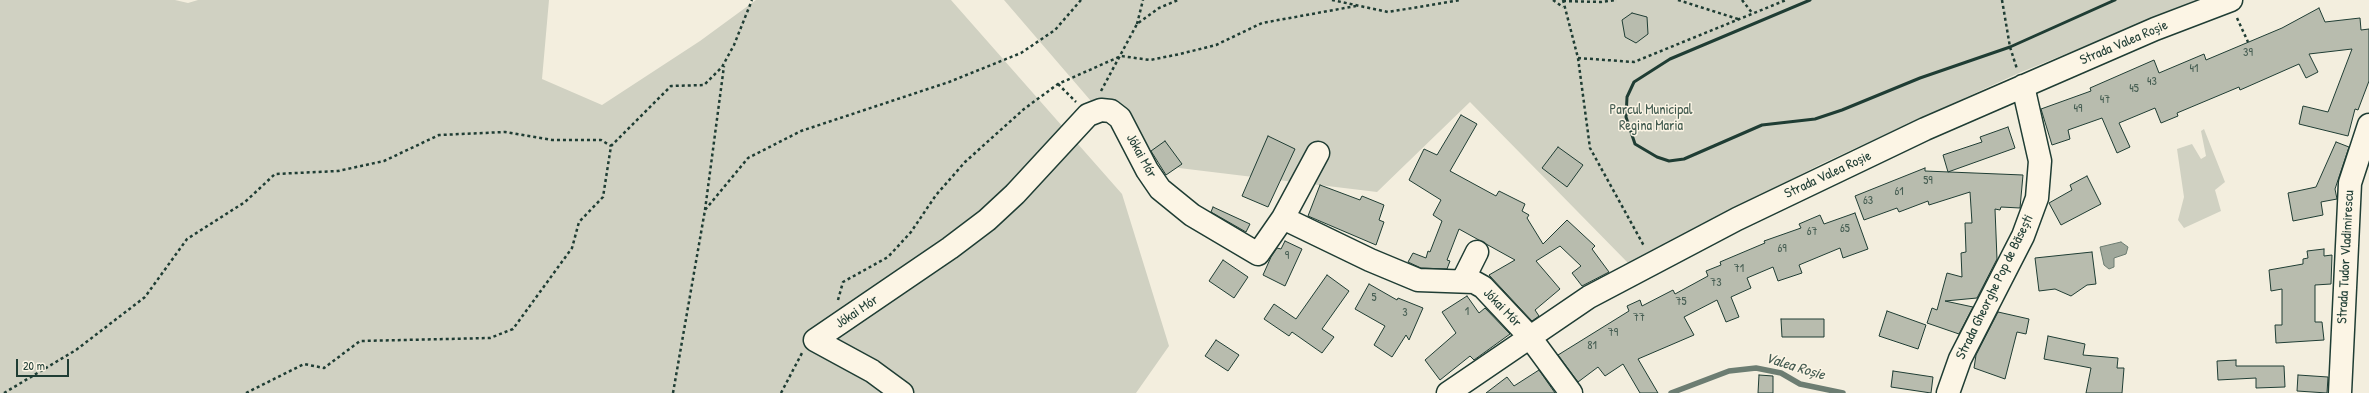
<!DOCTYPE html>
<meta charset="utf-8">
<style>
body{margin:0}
#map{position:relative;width:2369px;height:393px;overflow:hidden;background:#f3eede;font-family:"Patrick Hand",sans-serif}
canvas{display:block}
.scale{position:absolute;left:16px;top:359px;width:53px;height:18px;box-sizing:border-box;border:2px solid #1f3d34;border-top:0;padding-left:5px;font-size:12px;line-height:14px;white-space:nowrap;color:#1f3d34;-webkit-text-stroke:3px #fcf5e5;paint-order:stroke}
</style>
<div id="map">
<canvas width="2369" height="393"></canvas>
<div class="scale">20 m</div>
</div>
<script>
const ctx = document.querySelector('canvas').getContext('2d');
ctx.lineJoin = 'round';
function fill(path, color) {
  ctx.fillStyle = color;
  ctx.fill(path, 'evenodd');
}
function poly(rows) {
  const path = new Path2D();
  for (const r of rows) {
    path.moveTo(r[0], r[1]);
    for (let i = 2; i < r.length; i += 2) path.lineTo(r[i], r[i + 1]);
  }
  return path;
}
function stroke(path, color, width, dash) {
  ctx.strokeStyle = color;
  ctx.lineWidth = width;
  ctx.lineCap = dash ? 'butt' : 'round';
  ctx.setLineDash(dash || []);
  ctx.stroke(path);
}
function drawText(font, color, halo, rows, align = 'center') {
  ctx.font = font + ' "Patrick Hand",sans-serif';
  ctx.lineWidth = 3;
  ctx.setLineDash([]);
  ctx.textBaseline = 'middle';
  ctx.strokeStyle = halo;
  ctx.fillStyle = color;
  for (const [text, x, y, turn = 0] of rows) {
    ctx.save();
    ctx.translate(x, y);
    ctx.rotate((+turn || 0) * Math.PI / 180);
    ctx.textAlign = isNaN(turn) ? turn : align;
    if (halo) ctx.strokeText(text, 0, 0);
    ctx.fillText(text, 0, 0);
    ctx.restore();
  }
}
fill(poly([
 [0,0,175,0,188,3,198,0,549,0,542,79,602,105,700,41,756,0,951,0,1122,194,1169,346,1136,393,0,393],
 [1004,0,2199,0,2019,73,1821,164,1648,254,1630,265,1470,102,1377,192,1179,168,1109,122],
 [2204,129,2225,182,2215,190,2221,211,2184,228,2178,220,2184,197,2177,149,2192,144,2201,159,2206,156,2201,131]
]), '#d0d1c2');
const water = poly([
 [2121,242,2128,247,2126,254,2114,258,2114,267,2109,269,2104,265,2100,247,2121,242]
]);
fill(water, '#a0a89b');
stroke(water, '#6c7d72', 1);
stroke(poly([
 [1671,393,1729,371,1756,368,1781,373,1800,384,1843,393]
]), '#6c7d72', 5.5);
const building = poly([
 [2319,8,2325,22,2360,18,2361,30,2369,29,2369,81,2358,110,2355,109,2348,136,2299,124,2303,106,2328,112,2352,49,2309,54,2318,72,2306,78,2299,64,2240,90,2239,87,2177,113,2178,116,2161,123,2155,108,2119,123,2130,147,2117,153,2102,118,2068,130,2070,139,2052,145,2041,109,2091,91,2090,88,2154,60,2159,73,2204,54,2206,60,2282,28,2319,8],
 [1632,13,1647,17,1648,34,1636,43,1625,37,1622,20,1632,13],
 [1461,115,1477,124,1450,171,1496,196,1499,191,1525,204,1522,211,1529,215,1527,218,1543,244,1567,220,1595,246,1592,249,1609,272,1582,286,1572,273,1581,266,1560,246,1536,261,1560,289,1535,310,1539,316,1532,321,1489,275,1515,260,1459,229,1447,260,1450,261,1447,269,1421,268,1408,262,1413,253,1426,258,1428,251,1430,252,1442,221,1433,215,1441,200,1409,180,1424,149,1437,155,1461,115],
 [2008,127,2015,148,1948,172,1943,155,1982,142,1980,137,2008,127],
 [1268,136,1295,149,1268,207,1242,196,1268,136],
 [1165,141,1182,164,1166,175,1151,151,1165,141],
 [2336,142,2349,147,2335,189,2337,199,2321,202,2323,215,2293,221,2288,193,2316,187,2336,142],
 [1558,147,1583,165,1567,187,1542,168,1558,147],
 [1925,168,1925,171,2023,175,2020,208,2001,207,2000,210,1995,209,1997,259,1977,298,1945,301,1973,307,1959,334,1927,323,1932,308,1937,310,1947,273,1962,277,1961,253,1966,252,1965,223,1972,223,1970,192,1929,205,1928,201,1899,212,1897,208,1864,220,1855,196,1925,168],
 [2087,176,2101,204,2061,225,2049,203,2072,190,2070,185,2087,176],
 [1320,185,1360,200,1362,196,1384,205,1379,220,1384,222,1376,245,1308,216,1320,185],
 [1213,207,1250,224,1246,232,1211,212,1213,207],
 [1855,213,1868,249,1843,258,1840,248,1799,265,1802,273,1778,281,1773,267,1747,278,1751,288,1731,297,1739,317,1726,322,1717,300,1684,317,1694,335,1638,359,1658,393,1640,393,1623,364,1605,376,1598,367,1578,382,1558,355,1629,311,1627,306,1640,300,1642,306,1673,290,1675,294,1708,276,1706,271,1721,265,1720,262,1765,243,1764,241,1801,228,1799,224,1820,215,1824,224,1855,213],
 [1285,241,1302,249,1285,286,1263,275,1271,257,1277,248,1281,249,1285,241],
 [2324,249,2324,256,2332,255,2331,284,2315,285,2315,322,2322,322,2324,340,2276,343,2275,325,2282,325,2282,289,2271,291,2269,270,2303,264,2303,259,2308,258,2307,251,2324,249],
 [2092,252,2096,284,2087,285,2071,296,2055,289,2039,291,2035,258,2092,252],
 [1223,260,1248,277,1234,298,1209,281,1223,260],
 [1327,275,1349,291,1322,329,1334,337,1322,353,1292,332,1289,336,1264,319,1274,304,1296,319,1327,275],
 [1369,284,1397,300,1398,298,1423,308,1409,340,1406,335,1392,357,1374,345,1385,326,1355,309,1369,284],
 [1467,296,1479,313,1485,308,1510,334,1474,360,1470,356,1440,380,1425,360,1456,333,1442,312,1467,296],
 [1887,311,1926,325,1918,349,1879,336,1887,311],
 [1998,312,2029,319,2026,334,2017,332,2005,379,1974,368,1976,355,1998,312],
 [1781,319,1824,319,1824,337,1782,337,1781,319],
 [2048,336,2085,344,2083,355,2118,358,2117,368,2124,368,2122,393,2086,393,2091,368,2044,359,2048,336],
 [1216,340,1239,355,1228,371,1205,356,1216,340],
 [2236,360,2236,366,2284,366,2285,387,2256,388,2256,378,2218,380,2217,361,2236,360],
 [1539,370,1555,393,1486,393,1507,377,1514,386,1539,370],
 [1893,371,1933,377,1931,393,1891,387,1893,371],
 [1759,375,1773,376,1773,393,1758,393,1759,375],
 [2298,375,2328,377,2327,393,2297,391,2298,375]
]);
fill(building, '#b8bcae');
stroke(building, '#1f3d34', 1);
const minor = poly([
 [1283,218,1318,153],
 [1463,280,1477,252],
 [902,393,872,371,815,340,950,248,987,220,1015,194,1088,115,1101,110,1111,111,1120,118,1147,170,1160,189,1192,215,1258,254,1283,218,1370,260,1418,280,1474,282,1483,287,1529,336,1571,393],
 [1448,393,1589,297,1737,219,1925,129,2155,29,2231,0],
 [1948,393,1960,359,2023,236,2037,198,2040,161,2023,86],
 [2340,393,2350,183,2369,125]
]);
stroke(minor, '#1f3d34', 25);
stroke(poly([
 [1332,0,1388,12,1461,0],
 [1553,0,1563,7],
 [1563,0,1578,58,1590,148,1644,246],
 [1678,0,1738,19],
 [1742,0,1753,14],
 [2002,0,2010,47,2017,69],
 [1563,1,1601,2,1616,0],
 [2237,18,2248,42],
 [1137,24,1143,0],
 [1578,58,1634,62,1786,0],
 [1058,84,1076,102],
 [1101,91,1137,24,1159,8,1178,0],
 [705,210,724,66],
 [838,300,843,282,888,257,911,232,936,195,965,162,1024,109,1058,84,1121,56,1150,60,1180,54,1216,45,1262,23,1356,6],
 [4,393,76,350,145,297,187,239,245,202,275,174,338,171,384,161,439,135,505,132,552,140,601,140,611,146],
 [246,393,304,364,324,368,360,341,490,338,513,329,572,248,579,222,603,197,611,146,671,86,704,85,722,67,734,45,752,0],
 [673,393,705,210,748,158,801,131,949,82,1021,53,1055,30,1081,0],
 [781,393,802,353]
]), '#1f3d34', 2.5, [3, 3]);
stroke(minor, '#fcf5e5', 22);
stroke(poly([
 [1810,0,1670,59,1634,82,1627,97,1626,117,1635,144,1657,157,1669,161,1684,159,1762,125,1815,119,1842,110,1920,78,2010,47,2115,0]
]), '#1f3d34', 3);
drawText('12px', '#455d52', null, [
 ["39",2248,53],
 ["41",2194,69],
 ["43",2152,82],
 ["45",2134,89],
 ["47",2105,100],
 ["49",2078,109],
 ["59",1928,181],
 ["61",1899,192],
 ["63",1868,201],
 ["65",1845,229],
 ["67",1812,232],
 ["69",1782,249],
 ["9",1287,256],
 ["71",1739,269],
 ["73",1716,283],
 ["5",1374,298],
 ["75",1681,302],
 ["1",1467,312],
 ["3",1405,313],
 ["77",1639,318],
 ["79",1613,333],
 ["81",1592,346]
]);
drawText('14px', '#1f3d34', '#fcf5e5', [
 ["Strada Valea Roșie",2124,43,-23],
 ["Jókai Mór",1141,156,61],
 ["Strada Valea Roșie",1828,175,-25],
 ["Strada Tudor Vladimirescu",2346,257,-87],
 ["Strada Gheorghe Pop de Băsești",1995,287,-64],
 ["Jókai Mór",1502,308,46],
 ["Jókai Mór",857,312,-34]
]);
drawText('14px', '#425b50', '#fcf5e5', [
 ["Parcul Municipal",1651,110],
 ["Regina Maria",1651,126]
]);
drawText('italic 15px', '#465d53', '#fcf5e5', [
 ["Valea Roșie",1795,367,17]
]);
</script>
